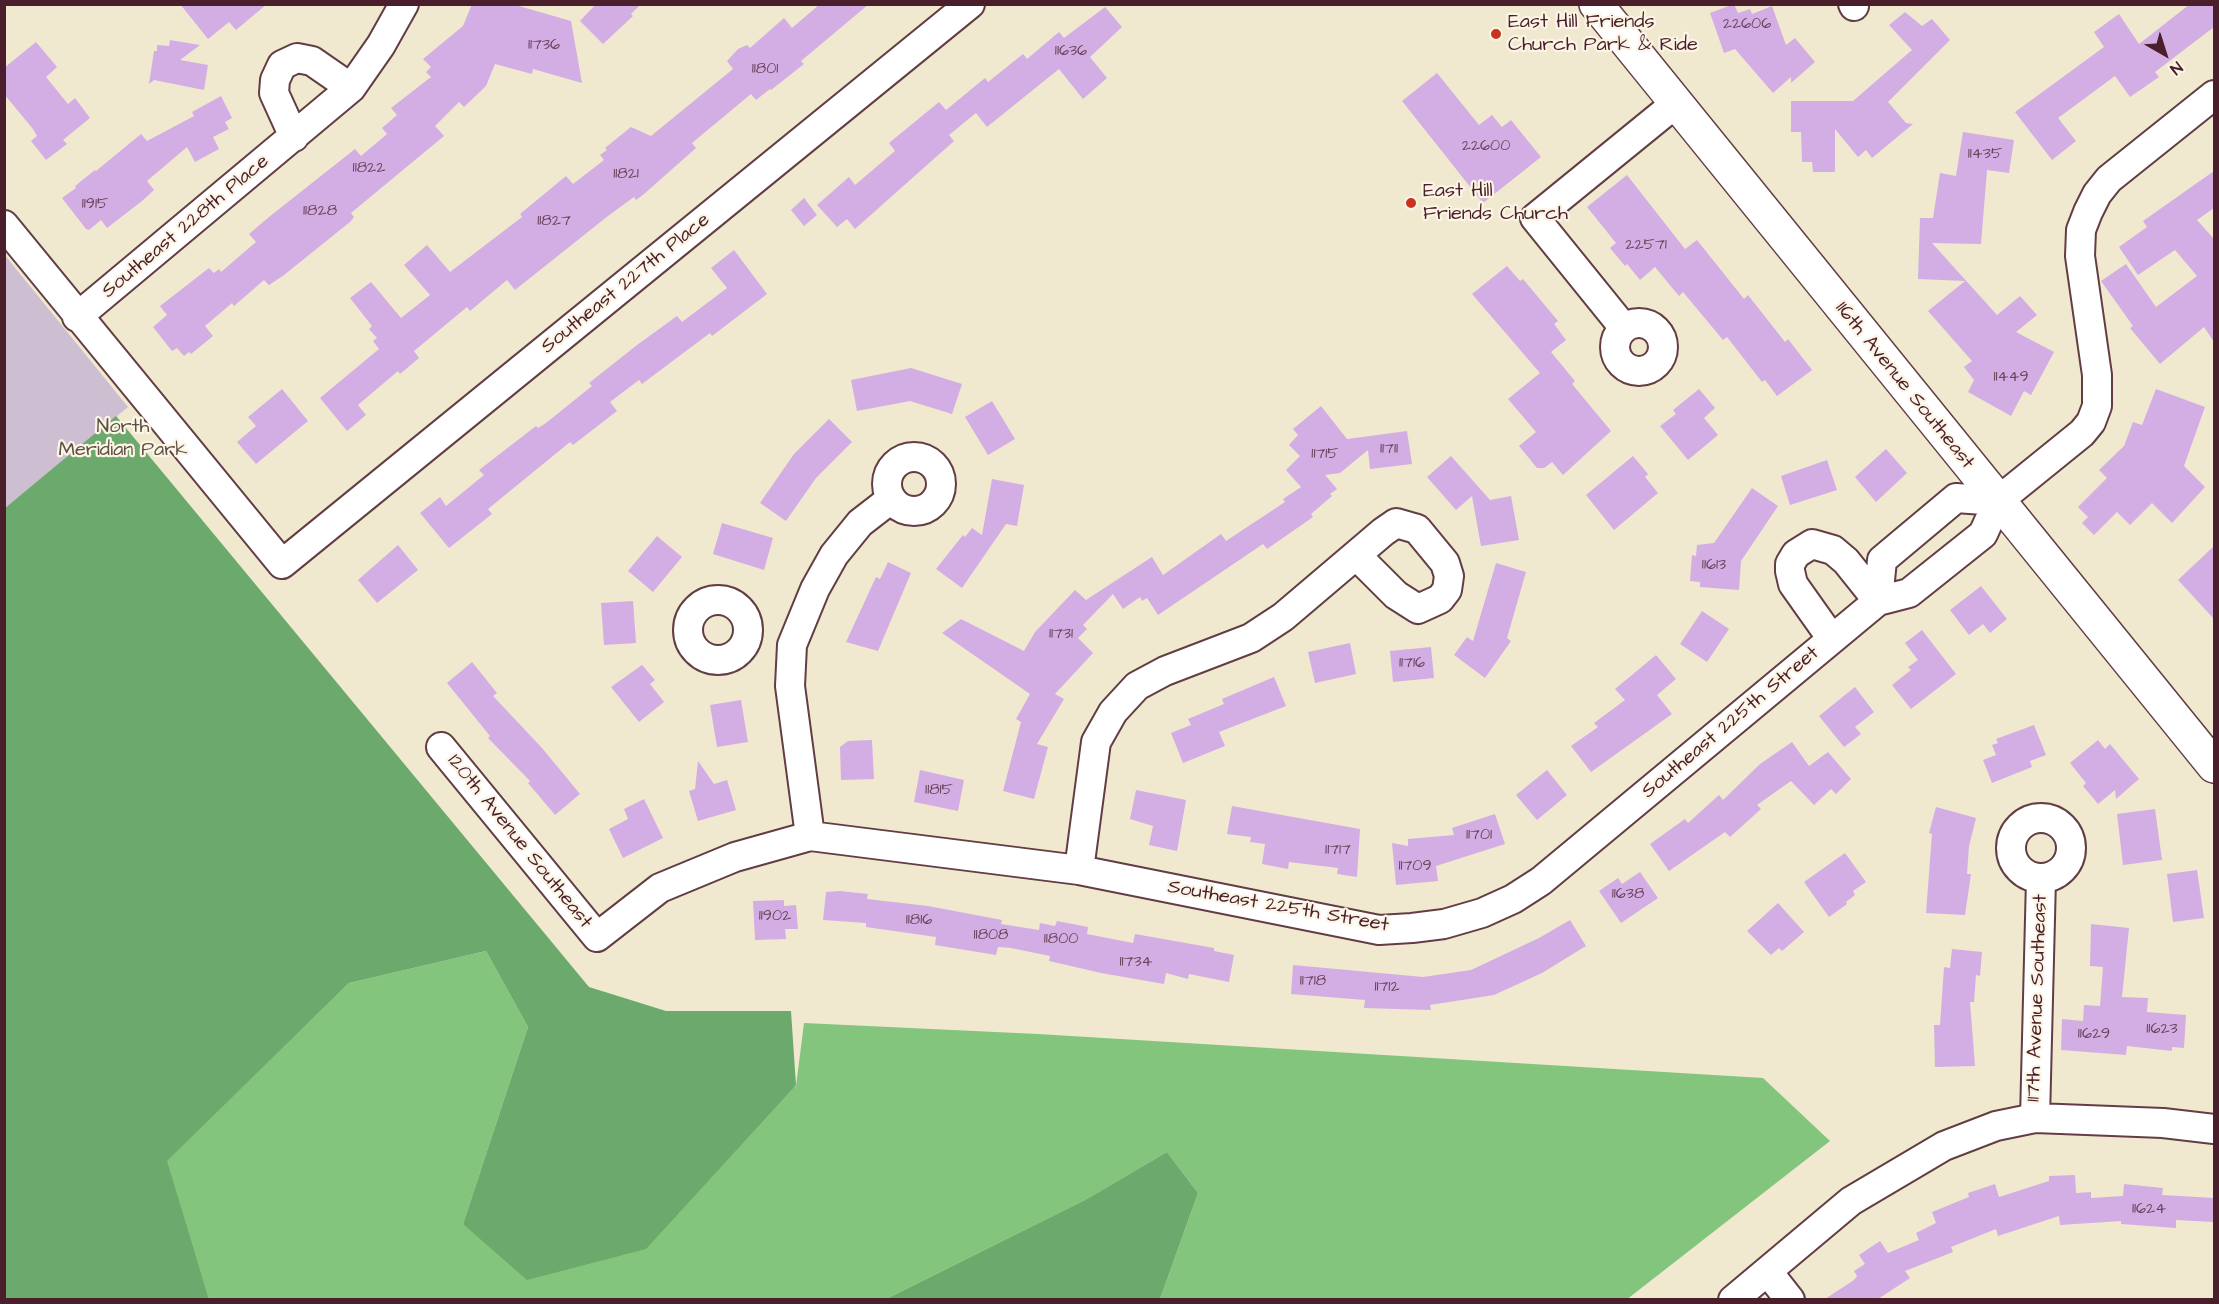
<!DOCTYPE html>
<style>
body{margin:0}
#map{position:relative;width:2219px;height:1304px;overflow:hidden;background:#f0e9cf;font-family:"Architects Daughter",sans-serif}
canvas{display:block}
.frame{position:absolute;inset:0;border:6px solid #4a1f2b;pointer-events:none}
.north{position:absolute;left:2135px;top:24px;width:60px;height:60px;-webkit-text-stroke:4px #fcf5e5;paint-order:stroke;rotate:141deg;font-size:16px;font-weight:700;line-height:24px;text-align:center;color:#4a1f2b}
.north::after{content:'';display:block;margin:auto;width:21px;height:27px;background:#4a1f2b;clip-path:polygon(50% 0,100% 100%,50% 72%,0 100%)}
</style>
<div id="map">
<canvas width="2219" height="1304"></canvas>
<div class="frame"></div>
<div class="north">N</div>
</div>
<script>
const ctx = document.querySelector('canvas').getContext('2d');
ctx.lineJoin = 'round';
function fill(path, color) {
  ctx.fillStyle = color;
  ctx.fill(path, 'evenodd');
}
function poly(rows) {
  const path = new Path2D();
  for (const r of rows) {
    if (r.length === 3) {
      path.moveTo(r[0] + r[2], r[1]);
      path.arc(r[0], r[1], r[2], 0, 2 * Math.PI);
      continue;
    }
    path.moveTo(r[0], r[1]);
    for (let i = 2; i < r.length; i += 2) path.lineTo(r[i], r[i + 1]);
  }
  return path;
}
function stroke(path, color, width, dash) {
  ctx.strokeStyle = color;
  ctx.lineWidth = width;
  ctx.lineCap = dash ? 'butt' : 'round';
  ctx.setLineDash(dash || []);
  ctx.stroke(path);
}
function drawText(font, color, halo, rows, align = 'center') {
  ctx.font = font + ' "Architects Daughter",sans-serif';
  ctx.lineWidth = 4.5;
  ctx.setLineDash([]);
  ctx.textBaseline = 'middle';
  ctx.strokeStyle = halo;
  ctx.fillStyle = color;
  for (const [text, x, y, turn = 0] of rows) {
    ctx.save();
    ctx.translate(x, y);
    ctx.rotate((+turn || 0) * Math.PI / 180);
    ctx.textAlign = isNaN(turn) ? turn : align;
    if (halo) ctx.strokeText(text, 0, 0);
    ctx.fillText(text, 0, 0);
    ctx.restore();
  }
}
fill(poly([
 [4,254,128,407,5,508,4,508]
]), '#cdbed2');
fill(poly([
 [486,951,528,1027,463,1224,796,1086,804,1023,1038,1034,1763,1078,1830,1141,1626,1300,1160,1299,1198,1193,1167,1152,1085,1200,886,1299,209,1299,166,1161,349,983]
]), '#84c57d');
fill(poly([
 [116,416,589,987,666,1011,791,1011,796,1085,646,1249,527,1280,463,1224,528,1027,486,951,349,983,167,1161,209,1299,5,1299,5,508],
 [1167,1152,1198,1193,1160,1299,886,1299,1085,1200]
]), '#6baa6c');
fill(poly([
 [180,4,267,4,236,30,229,22,208,39],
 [472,4,512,4,571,21,582,83,533,69,532,74,495,64,486,86,464,107,459,102,435,126,444,136,351,213,354,217,350,222,284,275,269,285,264,280,234,306,232,303,205,326,213,336,191,354,189,352,184,356,177,348,172,351,153,327,167,315,160,306,209,268,214,273,219,269,221,272,256,242,249,234,269,217,355,149,361,156,387,134,382,128,397,115,391,108,431,77,426,72,431,67,423,59,463,26],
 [596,4,641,4,631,14,633,16,603,44,580,21],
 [820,4,869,4,801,61,804,64,771,90,770,89,756,100,751,94,692,143,696,148,644,194,636,200,634,197,608,216,515,290,507,280,470,311,467,307,414,351,419,358,400,374,398,371,358,405,366,415,347,431,320,398,379,349,373,341,377,338,369,329,372,326,350,298,371,282,401,318,430,295,404,265,427,245,450,272,522,217,520,214,566,176,573,184,604,160,600,155,607,150,605,148,631,127,651,136,733,69,727,61,738,49,747,45,750,48,784,18,792,28],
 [1734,4,1738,13,1750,9,1752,14,1772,6,1786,45,1795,38,1815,62,1791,83,1791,77,1773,93,1735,49,1724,53,1710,13],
 [2190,4,2214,4,2214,27,2155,72,2159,77,2130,97,2115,76,2058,118,2076,141,2052,160,2015,112,2104,47,2094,32,2119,14,2139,44],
 [1105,7,1122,27,1090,57,1107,78,1083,99,1059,69,987,127,976,113,949,135,954,141,855,229,847,219,837,227,817,205,849,177,855,185,895,151,889,143,939,102,946,110,985,78,988,82,1023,54,1027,59,1059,32,1064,38],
 [1905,12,1922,26,1932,19,1950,40,1888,102,1906,123,1913,124,1872,158,1866,150,1858,157,1835,129,1835,172,1813,172,1812,162,1802,162,1801,132,1791,132,1791,101,1853,101,1912,50,1889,25],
 [170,40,200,45,180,60,208,65,204,90,154,80,149,84,154,51,157,51,157,45,169,46],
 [36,42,57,67,46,77,68,104,75,98,90,118,63,140,67,144,46,160,31,141,37,136,33,129,4,94,4,68],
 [1437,73,1479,125,1492,115,1502,127,1511,120,1541,157,1483,203,1402,101],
 [221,96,232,118,225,122,229,129,213,137,219,149,195,162,187,147,147,181,154,190,142,201,107,228,101,220,89,230,86,229,62,198,76,188,75,186,95,170,96,171,141,134,147,141,194,116,192,112],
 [1963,132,2014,140,2009,173,1987,170,1981,244,1932,243,1997,315,2020,296,2037,315,2016,332,2054,352,2031,395,2024,391,2011,416,1968,392,1974,380,1964,367,1972,361,1928,311,1965,281,1918,279,1920,218,1933,218,1940,173,1956,176],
 [2214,171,2214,208,2197,220,2214,239,2214,342,2204,327,2160,364,2130,328,2133,326,2101,281,2126,264,2156,307,2197,276,2175,250,2138,275,2119,247,2147,227,2143,221],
 [1627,175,1685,249,1697,240,1744,299,1748,295,1785,342,1788,339,1812,370,1777,396,1765,380,1762,382,1727,337,1723,340,1683,292,1679,296,1655,267,1640,280,1627,264,1625,266,1610,248,1616,243,1587,207],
 [804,198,817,215,804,226,791,210],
 [734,250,767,294,712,336,710,333,642,384,639,380,610,402,617,411,573,445,570,442,488,509,492,514,449,548,420,513,440,497,446,506,484,475,479,470,536,426,538,428,546,423,592,386,589,383,637,345,677,316,682,322,727,288,711,268],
 [1507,266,1520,281,1523,279,1558,321,1554,324,1566,340,1551,352,1575,381,1572,384,1611,431,1563,475,1552,462,1544,468,1537,468,1519,446,1536,432,1508,399,1540,373,1472,294],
 [911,368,962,384,952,414,910,401,857,411,851,380],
 [282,389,308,421,256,464,237,442,256,426,248,417],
 [1699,389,1715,408,1704,418,1718,435,1688,460,1660,426,1676,414,1673,410],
 [2156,389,2205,407,2184,466,2205,487,2172,523,2152,503,2130,525,2117,512,2094,535,2082,523,2088,517,2078,507,2107,478,2099,470,2124,446,2133,422,2142,425],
 [992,401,1015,439,988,455,965,417],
 [1321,406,1347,439,1407,431,1412,464,1370,469,1368,450,1340,473,1325,475,1337,489,1330,494,1332,496,1311,514,1313,517,1267,549,1263,544,1158,615,1147,598,1142,601,1140,597,1123,609,1113,594,1083,625,1087,629,1078,638,1093,653,1055,694,1064,699,1037,744,1048,747,1034,799,1003,791,1021,722,1016,719,1030,694,942,633,961,619,1024,651,1035,632,1075,590,1086,600,1152,557,1163,575,1221,534,1226,541,1285,502,1283,499,1301,487,1286,470,1300,456,1289,445,1298,435,1293,429],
 [829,419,852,442,816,478,786,521,760,503,794,454],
 [1886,449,1907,473,1876,502,1855,477],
 [1451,456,1490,500,1511,496,1519,540,1481,546,1472,496,1456,510,1427,477],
 [1633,456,1648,474,1645,477,1658,493,1614,530,1586,495],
 [1827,460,1837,490,1790,505,1781,476],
 [992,479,1024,485,1017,526,1006,524,962,588,936,569,963,535,965,537,972,528,982,535],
 [1752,488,1778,506,1741,561,1739,590,1700,587,1700,582,1690,581,1692,555,1696,556,1697,545,1714,543],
 [722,523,773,538,764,570,713,554],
 [657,536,682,557,653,592,628,571],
 [398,545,418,570,377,603,358,580],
 [2214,546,2214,619,2178,580],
 [888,562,911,573,878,651,846,642,876,577,880,579],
 [1496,563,1526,572,1507,638,1511,641,1485,678,1454,655,1467,637,1473,641],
 [1981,586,2007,619,1990,633,1983,624,1969,635,1950,610],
 [633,601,636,643,604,645,601,603],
 [1702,611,1729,629,1707,662,1680,644],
 [1922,630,1956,674,1911,709,1892,685,1911,670,1908,667,1918,660,1905,643],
 [1350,643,1356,674,1315,683,1308,652],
 [1431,647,1434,678,1393,682,1390,651],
 [1656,655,1676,679,1657,695,1672,714,1591,772,1571,746,1598,727,1594,723,1625,700,1615,689],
 [472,662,497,693,493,696,542,748,580,794,555,815,528,783,530,781,488,738,490,736,447,683],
 [642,665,655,680,650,684,664,702,639,722,611,687],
 [1274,677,1286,706,1219,732,1225,746,1183,763,1171,733,1191,725,1188,719,1224,704,1222,699],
 [1855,687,1874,712,1855,727,1861,734,1844,747,1819,716],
 [741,700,748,742,717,747,710,705],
 [2034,725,2046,755,2030,761,2032,767,1992,783,1983,760,1996,755,1992,745,1998,743,1996,739],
 [872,740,874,779,841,780,840,747,848,741],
 [2098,740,2105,749,2110,744,2139,779,2116,799,2115,790,2098,804,2083,786,2086,783,2070,763],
 [1792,742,1809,766,1828,752,1851,779,1836,794,1831,789,1814,805,1791,781,1757,805,1761,809,1730,837,1725,832,1669,871,1650,844,1685,819,1688,823,1719,795,1723,800,1760,764],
 [698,761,714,784,727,780,736,810,698,821,689,791,695,789],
 [920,770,964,780,958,811,914,802],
 [1547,770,1567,795,1537,820,1516,795],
 [1136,790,1186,800,1177,851,1149,845,1153,826,1130,819],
 [644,799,663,838,623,858,609,829,628,819,624,809],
 [1232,806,1360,829,1357,877,1337,874,1338,868,1289,862,1288,869,1262,864,1265,844,1250,842,1251,837,1227,834],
 [1936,807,1976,818,1969,846,1967,874,1971,874,1965,915,1926,913,1932,834,1929,833],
 [2155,809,2162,860,2123,865,2117,814],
 [1495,814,1505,844,1436,866,1438,881,1396,885,1392,843,1408,846,1408,839,1454,835,1452,828],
 [1845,853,1866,882,1853,891,1855,895,1846,902,1847,904,1829,917,1804,882],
 [2197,870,2204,918,2173,922,2167,874],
 [1640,872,1658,898,1621,923,1599,891,1618,878,1622,884],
 [840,891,868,894,867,899,928,906,1002,920,1001,924,1039,930,1040,923,1055,926,1057,921,1088,927,1087,934,1133,943,1135,934,1214,948,1214,951,1234,955,1229,982,1189,974,1188,979,1166,973,1164,984,1101,973,1049,961,1050,956,1011,948,998,947,996,955,935,945,936,937,866,927,866,923,823,920,826,892],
 [784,900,784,906,796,905,798,929,785,929,786,939,755,940,753,901],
 [1778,903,1804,932,1782,951,1779,948,1771,955,1747,931],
 [1570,920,1586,946,1542,973,1494,995,1430,1005,1431,1010,1364,1008,1365,1000,1291,994,1293,965,1423,977,1471,970,1539,938],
 [2091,924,2129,928,2122,997,2148,998,2147,1012,2186,1015,2184,1048,2172,1047,2172,1051,2127,1046,2126,1055,2061,1050,2062,1019,2083,1021,2084,1005,2100,1006,2103,967,2090,966],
 [1952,949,1982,952,1980,976,1976,975,1974,1002,1970,1002,1975,1066,1935,1067,1934,1025,1940,1025,1944,967,1950,968],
 [2075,1175,2076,1193,2091,1192,2091,1198,2123,1196,2124,1184,2163,1188,2162,1195,2214,1198,2214,1222,2176,1220,2176,1228,2121,1224,2121,1221,2060,1225,2059,1216,1998,1236,1996,1229,1951,1247,1953,1252,1905,1271,1910,1278,1878,1299,1825,1299,1854,1280,1857,1276,1854,1271,1865,1264,1859,1255,1880,1241,1888,1253,1919,1240,1916,1233,1936,1223,1932,1212,1969,1197,1968,1193,1995,1184,1999,1197,2049,1181,2049,1176]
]), '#d2aee5');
const minor = poly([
 [1853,4,1854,6],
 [294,137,274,93,275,80,282,65,297,58,312,61,351,88],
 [4,225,282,564,970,4],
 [77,317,351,88,381,45,404,4],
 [1639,347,24],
 [1624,328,1535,218,1675,104],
 [914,484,27],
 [1998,501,1956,498,1882,560,1878,601,1909,593,1983,534,1998,501,2082,433,2091,422,2097,406,2097,375,2080,256,2081,230,2088,212,2097,194,2109,179,2214,95],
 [718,630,30],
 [441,747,597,937,660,888,735,857,810,836,1079,870,1379,930,1412,928,1444,924,1482,913,1513,899,1541,881,1878,601,1846,561,1833,550,1812,544,1796,554,1790,564,1790,571,1793,584,1832,639],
 [2041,848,30],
 [810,836,790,686,792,645,815,589,834,555,860,523,891,499],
 [1079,870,1096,742,1113,712,1137,686,1165,671,1251,638,1283,617,1356,555,1383,532,1396,523,1417,529,1445,563,1449,576,1447,590,1440,599,1418,609,1396,595,1356,555],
 [2035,1118,2041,879],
 [1768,1272,1790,1300],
 [1733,1300,1851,1201,1944,1146,1996,1126,2035,1118,2163,1123,2214,1129]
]);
const major = poly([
 [1596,4,2214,766]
]);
stroke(minor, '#633d44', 32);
stroke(major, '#633d44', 36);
stroke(minor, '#fff', 28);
stroke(major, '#fff', 33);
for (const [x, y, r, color] of [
 [1496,34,6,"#c8321e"],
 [1411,203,6,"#c8321e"]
]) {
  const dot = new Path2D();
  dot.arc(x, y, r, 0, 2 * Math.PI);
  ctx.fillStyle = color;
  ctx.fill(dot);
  stroke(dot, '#fcf5e5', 2);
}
drawText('16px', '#6c435a', null, [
 ["22606",1747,25],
 ["11736",544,46],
 ["11636",1071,52],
 ["11801",765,70],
 ["22600",1486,147],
 ["11435",1985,155],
 ["11822",369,169],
 ["11821",626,175],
 ["11915",95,205],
 ["11828",320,212],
 ["11827",554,222],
 ["22571",1646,246],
 ["11449",2011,378],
 ["11711",1389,450],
 ["11715",1325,455],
 ["11613",1714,566],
 ["11731",1061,635],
 ["11716",1412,664],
 ["11815",939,791],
 ["11701",1479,836],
 ["11717",1338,851],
 ["11709",1415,867],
 ["11638",1628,895],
 ["11902",775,917],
 ["11816",919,921],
 ["11808",991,936],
 ["11800",1061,940],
 ["11734",1136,963],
 ["11718",1313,982],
 ["11712",1387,988],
 ["11623",2162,1030],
 ["11629",2094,1035],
 ["11624",2149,1210]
]);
drawText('20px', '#4a1f2b', '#fcf5e5', [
 ["East Hill Friends",1508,23],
 ["Church Park & Ride",1508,46],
 ["East Hill",1423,192],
 ["Friends Church",1423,215]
], 'left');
drawText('20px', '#4a1f2b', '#fcf5e5', [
 ["Southeast 228th Place",186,227,-40],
 ["Southeast 227th Place",626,284,-39],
 ["116th Avenue Southeast",1904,386,51],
 ["Southeast 225th Street",1731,723,-40],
 ["120th Avenue Southeast",519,842,51],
 ["Southeast 225th Street",1278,907,10],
 ["117th Avenue Southeast",2038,998,-88]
]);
drawText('20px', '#5b5144', '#fcf5e5', [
 ["North",123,428],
 ["Meridian Park",123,451]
]);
</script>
